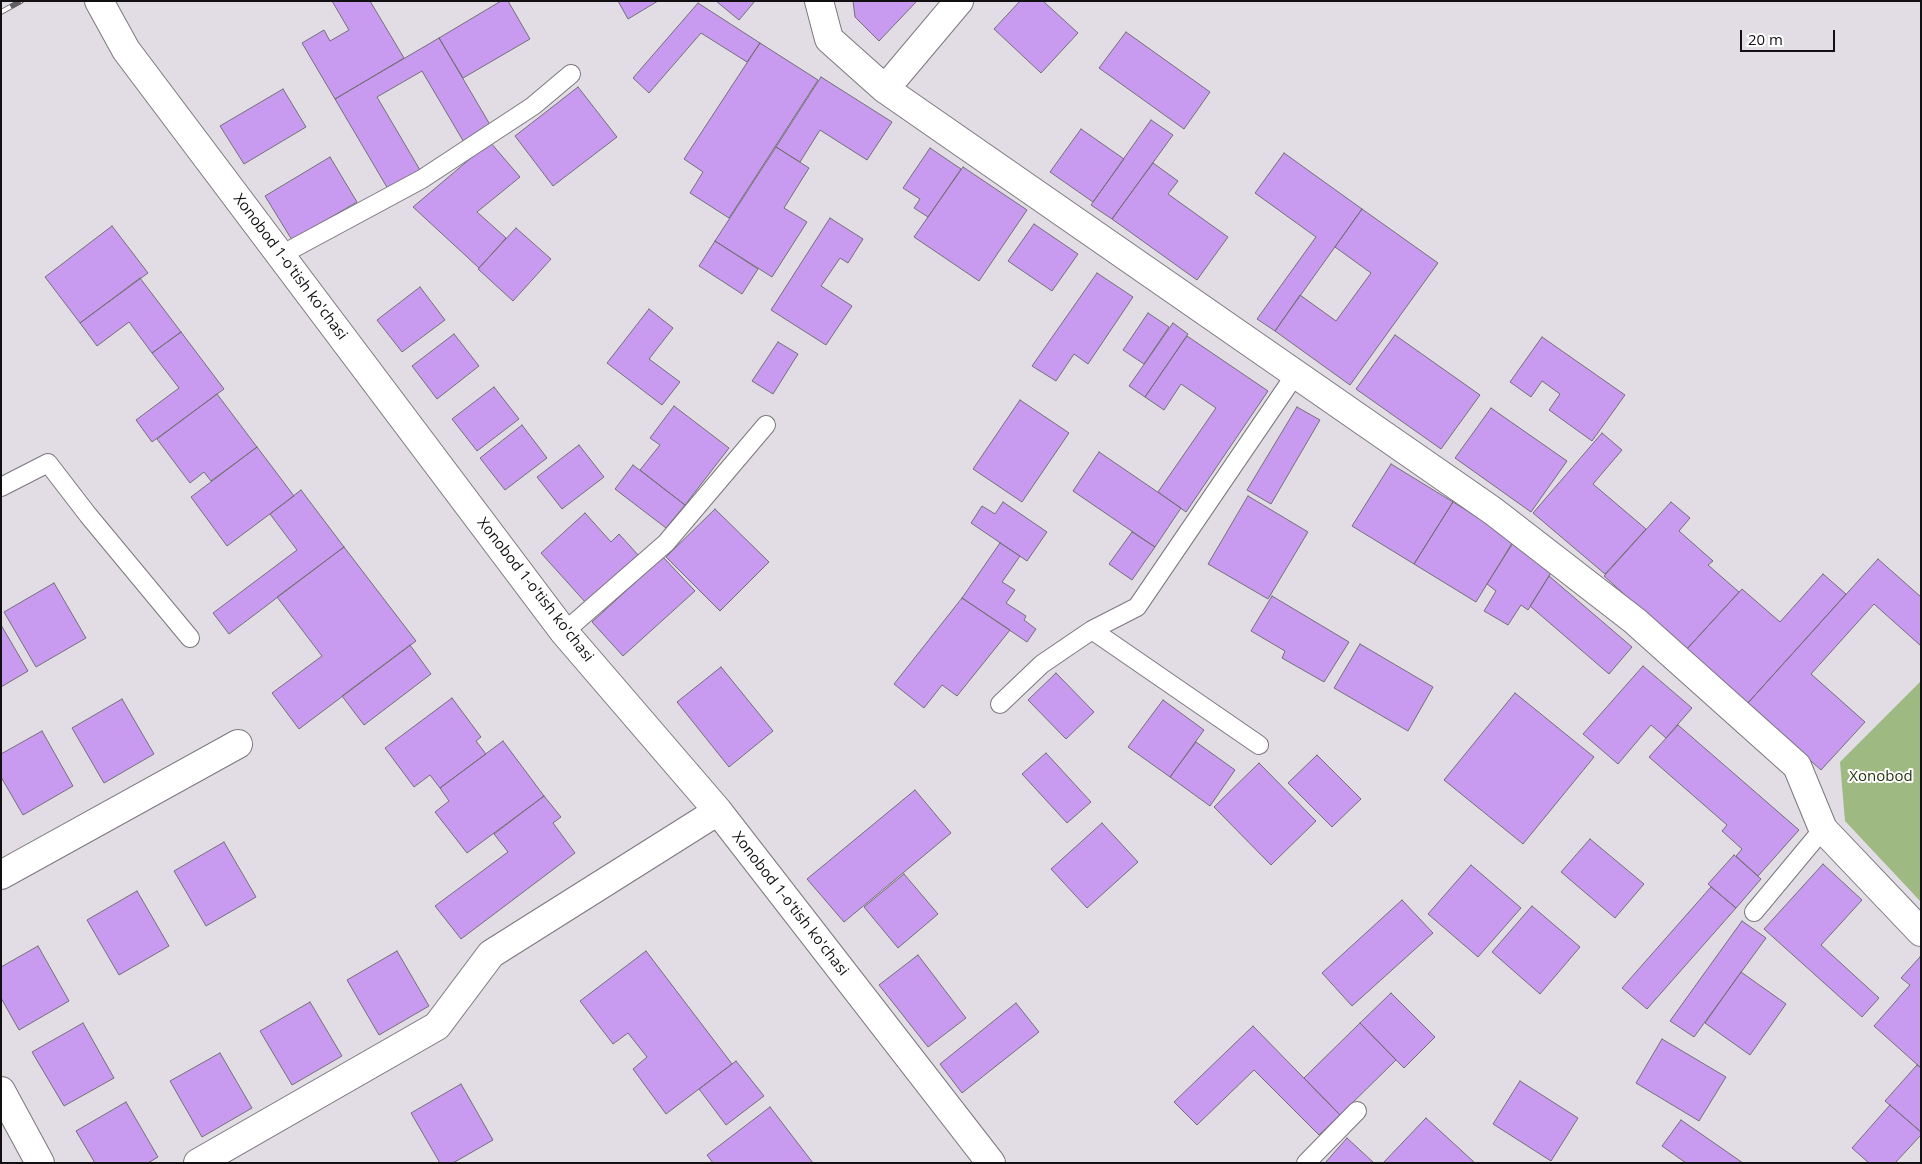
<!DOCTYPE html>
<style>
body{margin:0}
#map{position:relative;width:1922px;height:1164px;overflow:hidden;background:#e2dde5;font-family:"Open Sans",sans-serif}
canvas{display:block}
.frame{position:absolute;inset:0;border:2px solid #121012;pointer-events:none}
.scale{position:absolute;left:1740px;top:30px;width:95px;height:22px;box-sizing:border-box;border:2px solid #121012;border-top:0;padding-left:6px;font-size:15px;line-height:18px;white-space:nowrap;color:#121012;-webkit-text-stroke:4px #fff;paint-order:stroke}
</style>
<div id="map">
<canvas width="1922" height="1164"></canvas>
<div class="frame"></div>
<div class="scale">20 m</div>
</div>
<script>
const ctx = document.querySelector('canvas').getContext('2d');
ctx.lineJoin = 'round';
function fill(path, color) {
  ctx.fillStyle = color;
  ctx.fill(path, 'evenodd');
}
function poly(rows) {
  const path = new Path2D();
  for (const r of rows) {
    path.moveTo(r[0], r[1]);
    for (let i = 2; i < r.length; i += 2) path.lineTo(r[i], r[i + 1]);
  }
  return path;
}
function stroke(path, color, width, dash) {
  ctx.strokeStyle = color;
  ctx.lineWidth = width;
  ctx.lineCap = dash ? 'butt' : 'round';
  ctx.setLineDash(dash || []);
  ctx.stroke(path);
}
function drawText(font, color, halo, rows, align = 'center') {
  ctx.font = font + ' "Open Sans",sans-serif';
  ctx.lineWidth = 4;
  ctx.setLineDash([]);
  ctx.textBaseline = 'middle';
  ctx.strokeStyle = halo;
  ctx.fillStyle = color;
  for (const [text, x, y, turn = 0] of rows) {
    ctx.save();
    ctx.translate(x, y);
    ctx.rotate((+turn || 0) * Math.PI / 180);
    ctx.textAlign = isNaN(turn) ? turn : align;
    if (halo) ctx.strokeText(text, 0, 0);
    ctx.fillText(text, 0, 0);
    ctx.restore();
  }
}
fill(poly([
 [1921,681,1921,902,1845,821,1840,762]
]), '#9eb982');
const building = poly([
 [332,1,370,1,404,58,335,99,302,43,324,30,330,41,349,30,332,1],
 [501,1,508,1,530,39,463,78,439,38,501,1],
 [618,1,658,1,628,19,618,1],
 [716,1,755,1,739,20,716,1],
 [853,1,917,1,879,41,855,17,853,1],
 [1020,1,1043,1,1078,33,1041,73,994,29,1020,1],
 [698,3,760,43,747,62,701,33,649,93,633,78,698,3],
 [1126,32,1210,92,1184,129,1099,68,1126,32],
 [439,38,492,128,465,144,422,71,377,97,420,170,388,189,335,99,439,38],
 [760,43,818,80,729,218,690,193,703,172,684,159,760,43],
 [821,77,892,122,867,160,820,130,800,162,776,147,821,77],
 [578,87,617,137,553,186,515,136,578,87],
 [283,89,306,127,244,164,220,126,283,89],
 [1151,120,1173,135,1112,219,1091,205,1151,120],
 [1081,129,1124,159,1093,202,1050,172,1081,129],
 [490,142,520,177,477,212,506,238,479,268,413,207,490,142],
 [776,147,809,168,784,208,807,222,772,277,715,241,776,147],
 [930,148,961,169,928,217,914,208,920,199,903,188,930,148],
 [1284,153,1362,209,1275,331,1257,319,1316,237,1255,193,1284,153],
 [330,157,357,202,292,240,265,196,330,157],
 [1153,163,1178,181,1168,194,1228,237,1197,280,1112,219,1153,163],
 [963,167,1027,210,979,281,914,237,963,167],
 [1362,209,1438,263,1350,385,1275,331,1300,295,1336,321,1371,273,1335,247,1362,209],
 [830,218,863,239,848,263,840,258,821,286,852,306,826,345,771,310,830,218],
 [1034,224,1078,254,1052,291,1008,261,1034,224],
 [112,226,148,273,80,323,45,277,112,226],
 [516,228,551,259,513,301,478,269,516,228],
 [715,241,758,269,742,294,699,266,715,241],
 [1097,273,1133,297,1088,364,1074,354,1056,381,1032,366,1097,273],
 [140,278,181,332,152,353,129,322,97,346,80,323,140,278],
 [420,287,445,320,402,352,377,320,420,287],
 [649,309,673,328,649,359,680,382,662,405,607,363,649,309],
 [1148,313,1169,327,1144,364,1123,350,1148,313],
 [1173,323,1188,334,1145,397,1129,386,1173,323],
 [181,332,224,389,152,442,136,420,179,388,152,353,181,332],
 [454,334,479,366,437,399,412,366,454,334],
 [1395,335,1480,395,1441,449,1356,389,1395,335],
 [1187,336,1268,391,1186,512,1158,492,1216,408,1181,384,1164,410,1145,397,1187,336],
 [1542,337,1625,395,1592,441,1549,410,1560,394,1542,381,1531,397,1510,382,1542,337],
 [778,342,798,354,773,394,752,381,778,342],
 [494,387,519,419,477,451,452,419,494,387],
 [217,394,257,447,211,481,204,472,190,483,157,439,217,394],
 [1020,400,1069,433,1022,502,973,469,1020,400],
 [674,406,729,448,685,505,640,470,660,445,650,438,674,406],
 [1297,407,1320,420,1271,504,1247,490,1297,407],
 [1491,408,1567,461,1531,512,1455,458,1491,408],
 [522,425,547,458,505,490,480,458,522,425],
 [1602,433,1622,450,1593,484,1646,529,1605,574,1533,513,1602,433],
 [579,445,604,477,562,509,537,477,579,445],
 [257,447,294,496,227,546,191,497,257,447],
 [1099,452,1181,508,1155,547,1073,491,1099,452],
 [1391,464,1453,502,1414,564,1352,526,1391,464],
 [633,465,685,505,666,528,615,489,633,465],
 [301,490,344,547,229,634,213,613,297,550,270,514,301,490],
 [1248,496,1308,532,1268,599,1208,564,1248,496],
 [1003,502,1047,532,1027,561,971,523,982,506,995,514,1003,502],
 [1453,502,1514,540,1476,602,1414,564,1453,502],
 [1671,502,1690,518,1679,531,1713,561,1708,565,1739,592,1686,650,1604,576,1671,502],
 [715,509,769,562,720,611,666,557,715,509],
 [585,513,611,542,619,534,639,556,586,603,541,553,585,513],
 [1132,532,1155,547,1132,580,1109,564,1132,532],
 [1000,543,1020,556,1002,582,1015,590,1006,603,1026,616,1024,620,1036,629,1027,642,962,598,1000,543],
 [1513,543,1554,568,1528,610,1521,605,1508,625,1484,611,1496,591,1487,584,1513,543],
 [344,547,416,641,299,729,272,693,322,656,277,597,344,547],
 [663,557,695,591,623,656,592,622,663,557],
 [1878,559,1921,597,1921,646,1874,604,1811,674,1865,722,1821,770,1747,704,1878,559],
 [1823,574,1846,594,1747,704,1686,650,1742,589,1780,622,1823,574],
 [1549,576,1632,647,1609,674,1530,606,1549,576],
 [54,583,86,638,36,667,4,612,54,583],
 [1272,596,1349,642,1324,682,1282,658,1285,651,1251,631,1272,596],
 [962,598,1010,630,957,696,942,685,924,708,894,684,962,598],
 [1,625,28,671,1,687,1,625],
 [1360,644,1433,687,1408,731,1334,688,1360,644],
 [410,645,431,674,364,725,342,696,410,645],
 [1643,666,1692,708,1666,738,1651,725,1618,764,1583,734,1643,666],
 [721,667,773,731,729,767,677,702,721,667],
 [1056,673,1094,712,1066,739,1028,700,1056,673],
 [1515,693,1594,757,1523,844,1444,780,1515,693],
 [452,698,481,737,476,741,486,754,440,788,430,775,414,787,385,748,452,698],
 [122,699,154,754,104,783,72,728,122,699],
 [1163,700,1204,730,1170,777,1128,747,1163,700],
 [1678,725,1799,830,1758,876,1736,856,1742,849,1722,831,1727,825,1649,757,1678,725],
 [42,731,73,786,23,815,1,777,1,754,42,731],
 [503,741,544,796,467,853,435,812,449,801,440,788,503,741],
 [1196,742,1235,770,1210,806,1170,777,1196,742],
 [1046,753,1091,802,1067,823,1022,774,1046,753],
 [1317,755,1361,799,1332,827,1288,783,1317,755],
 [1259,763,1316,821,1271,865,1214,807,1259,763],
 [915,790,951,833,844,922,807,879,915,790],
 [544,796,561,817,553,823,575,853,461,939,435,906,508,852,494,834,544,796],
 [1102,823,1138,862,1087,908,1051,869,1102,823],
 [1590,839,1644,884,1615,918,1561,872,1590,839],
 [224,842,256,897,206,926,174,871,224,842],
 [1734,855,1761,879,1736,908,1708,884,1734,855],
 [1823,864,1862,900,1821,945,1879,998,1862,1017,1764,929,1823,864],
 [1471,865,1521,908,1478,957,1428,914,1471,865],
 [904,874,938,914,898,948,864,907,904,874],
 [1711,887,1736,908,1647,1009,1622,988,1711,887],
 [137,891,169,946,119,975,87,920,137,891],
 [1402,900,1433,933,1352,1006,1322,973,1402,900],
 [1532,906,1580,947,1540,994,1492,952,1532,906],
 [1742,921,1766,938,1694,1037,1670,1021,1742,921],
 [38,946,69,1001,19,1030,1,998,1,967,38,946],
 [397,951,429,1006,379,1035,347,980,397,951],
 [646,951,732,1064,666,1114,633,1069,647,1057,628,1033,613,1044,580,1001,646,951],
 [918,955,966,1018,928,1047,879,985,918,955],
 [1920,957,1921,958,1921,1068,1874,1026,1910,985,1901,978,1920,957],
 [1741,972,1786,1004,1750,1055,1705,1023,1741,972],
 [1391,993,1435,1037,1404,1068,1360,1023,1391,993],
 [310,1002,342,1056,292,1085,260,1031,310,1002],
 [1016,1003,1039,1032,962,1093,940,1064,1016,1003],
 [83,1023,114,1078,64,1106,32,1052,83,1023],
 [1360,1023,1396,1060,1340,1115,1304,1078,1360,1023],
 [1253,1026,1340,1115,1319,1135,1254,1070,1197,1125,1174,1102,1253,1026],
 [1662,1039,1726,1077,1699,1121,1636,1083,1662,1039],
 [220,1053,252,1108,202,1137,170,1081,220,1053],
 [736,1061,764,1096,726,1125,699,1089,736,1061],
 [1917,1065,1921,1068,1921,1132,1885,1101,1917,1065],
 [1520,1081,1578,1118,1551,1161,1493,1124,1520,1081],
 [461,1084,493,1140,453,1163,440,1163,411,1113,461,1084],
 [126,1102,158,1157,148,1163,95,1163,76,1131,126,1102],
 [1890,1105,1921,1132,1921,1135,1895,1163,1869,1163,1852,1148,1890,1105],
 [770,1107,813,1163,713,1163,707,1155,770,1107],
 [1426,1118,1475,1163,1383,1163,1426,1118],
 [1681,1120,1743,1163,1686,1163,1662,1146,1681,1120],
 [1347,1138,1374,1163,1325,1163,1347,1138]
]);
fill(building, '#c89bf0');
stroke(building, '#736f77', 1);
const lane = poly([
 [281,255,422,179,533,106,571,74],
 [1,487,48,463,88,515,190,638],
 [1092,630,1259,745],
 [564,632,666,543,766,425],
 [1000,704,1042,664,1092,630,1137,607,1295,375],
 [1754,912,1823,829],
 [1306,1163,1357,1111]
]);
const street = poly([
 [99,1,126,50,564,632,718,811,991,1163],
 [819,1,829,39,885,89,1493,511,1635,621,1797,766,1823,829,1921,932],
 [885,89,959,1],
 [1,875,238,744],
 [1,1091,40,1163],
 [198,1163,437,1026,491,954,718,811]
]);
stroke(lane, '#7c777e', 20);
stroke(street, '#7c777e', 30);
stroke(lane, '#fff', 18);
stroke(street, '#fff', 28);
const rail = poly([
 [1,12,21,1]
]);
stroke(rail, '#625f63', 5.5);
stroke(rail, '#fff', 4, [11]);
drawText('15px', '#121012', '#fff', [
 ["Xonobod 1-o'tish ko'chasi",290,267,53],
 ["Xonobod 1-o'tish ko'chasi",535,590,52],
 ["Xonobod 1-o'tish ko'chasi",790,904,52]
]);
drawText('15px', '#24340e', '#fff', [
 ["Xonobod",1881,777]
]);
</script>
